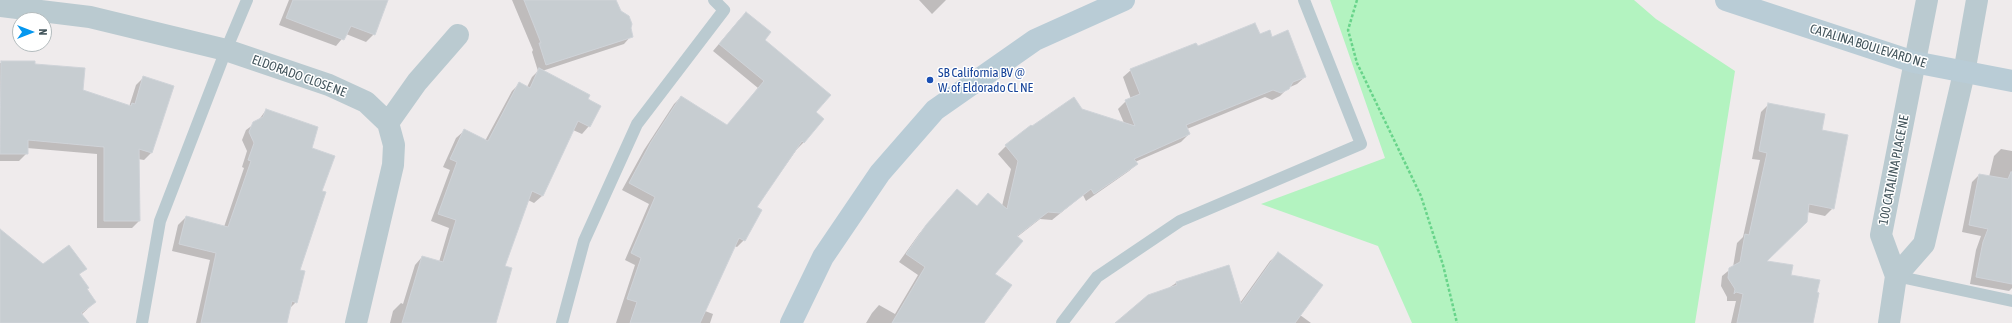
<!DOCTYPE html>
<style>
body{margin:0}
#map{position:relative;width:2012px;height:323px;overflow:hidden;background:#efebec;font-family:"Asap Condensed",sans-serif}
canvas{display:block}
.north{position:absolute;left:12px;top:12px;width:40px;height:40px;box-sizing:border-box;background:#fff;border:1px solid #b3bbbd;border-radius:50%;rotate:90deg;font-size:11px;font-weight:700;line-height:16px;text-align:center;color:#42545b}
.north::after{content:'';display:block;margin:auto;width:14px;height:18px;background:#0597ef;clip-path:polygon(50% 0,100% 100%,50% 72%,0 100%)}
</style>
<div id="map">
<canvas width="2012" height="323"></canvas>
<div class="north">N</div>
</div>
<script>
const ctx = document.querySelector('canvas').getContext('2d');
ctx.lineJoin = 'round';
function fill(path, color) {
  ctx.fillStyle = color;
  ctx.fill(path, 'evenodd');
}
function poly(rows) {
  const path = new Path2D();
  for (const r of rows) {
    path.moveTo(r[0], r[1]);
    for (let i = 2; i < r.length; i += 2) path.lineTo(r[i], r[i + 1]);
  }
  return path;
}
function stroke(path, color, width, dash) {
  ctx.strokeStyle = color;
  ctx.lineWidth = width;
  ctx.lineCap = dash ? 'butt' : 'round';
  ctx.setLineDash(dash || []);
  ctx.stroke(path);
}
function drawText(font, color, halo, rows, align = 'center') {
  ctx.font = font + ' "Asap Condensed",sans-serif';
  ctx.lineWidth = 3;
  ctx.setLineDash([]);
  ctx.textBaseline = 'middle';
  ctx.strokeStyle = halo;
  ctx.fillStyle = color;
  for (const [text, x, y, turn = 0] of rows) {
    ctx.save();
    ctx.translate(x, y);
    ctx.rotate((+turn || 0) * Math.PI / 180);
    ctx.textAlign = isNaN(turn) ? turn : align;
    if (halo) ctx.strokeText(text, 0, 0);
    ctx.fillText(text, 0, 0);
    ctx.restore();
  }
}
fill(poly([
 [1330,0,1634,0,1656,19,1735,71,1695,323,1412,323,1378,246,1261,204,1385,158]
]), '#b3f3c0');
fill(poly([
 [289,0,379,0,374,34,366,42,346,34,336,46,279,25],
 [512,0,614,0,630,28,631,36,624,44,542,71,586,99,589,126,582,134,573,130,542,196,534,203,528,200,504,267,495,323,390,323,393,311,401,303,403,304,415,265,422,257,439,262,449,228,431,221,450,170,443,167,456,138,464,131,485,141,512,91,519,84,527,87,532,77,538,71,532,52,533,50],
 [919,0,946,0,932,14],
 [739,20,764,40,814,112,804,142,797,149,756,207,744,240,737,247,734,246,705,311,713,314,710,323,616,323,635,265,625,260,649,204,622,190,644,150,674,104,681,97,727,126,758,88,713,51],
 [1259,35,1272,38,1305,77,1297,84,1288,88,1280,96,1272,100,1265,97,1187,129,1189,134,1181,142,1135,162,1137,164,1129,171,1086,201,1083,195,1052,220,1040,219,1017,237,962,323,866,323,872,313,879,305,895,314,918,275,899,262,919,234,949,198,977,207,1002,206,1011,169,998,154,1006,146,1082,110,1124,123,1118,109,1126,101,1131,99,1123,77,1131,70,1197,47],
 [34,62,34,64,82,91,129,107,136,85,144,77,172,87,151,153,144,160,138,159,139,221,132,228,97,228,97,154,27,148,27,153,19,161,0,161,0,63],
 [1769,104,1821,131,1833,208,1825,216,1807,212,1766,262,1790,276,1812,323,1731,323,1736,301,1727,301,1727,297,1721,286,1722,276,1733,267,1737,243,1743,237,1760,160,1752,159,1761,112],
 [266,110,311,149,321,192,299,270,296,302,290,308,286,323,196,323,210,260,172,251,178,225,186,217,224,227,244,168,242,167,247,151,242,140,246,130,258,121],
 [2001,149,2012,151,2012,288,2009,291,1970,284,1976,250,1981,236,1962,232,1972,182,1979,175,1989,177,1994,156],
 [0,230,43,265,85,268,79,275,95,302,81,315,0,323],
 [1278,254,1300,315,1311,323,1117,323,1176,283,1228,267,1240,303,1270,261]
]), '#0003');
const building = poly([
 [293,0,388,0,375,35,351,26,344,40,286,18,293,0],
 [524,0,616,0,621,11,629,16,632,24,631,28,633,37,546,65,539,43,541,43,524,0],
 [746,12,771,32,765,40,831,95,816,112,824,119,804,143,802,141,757,207,762,210,745,241,739,238,700,323,630,323,637,302,627,299,641,258,631,253,655,197,629,183,651,142,681,96,727,125,764,81,719,44,746,12],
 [1255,23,1260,34,1270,30,1272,37,1288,30,1306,77,1293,82,1289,89,1281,93,1273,90,1186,125,1190,134,1134,159,1138,164,1094,194,1091,189,1060,213,1048,212,1017,236,1023,241,995,274,1012,285,984,323,892,323,925,267,906,254,926,225,957,189,977,206,988,193,1007,209,1018,161,1005,145,1031,125,1032,126,1074,97,1082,109,1135,126,1125,100,1140,94,1130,69,1196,43,1198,46,1255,23],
 [1,61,35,61,35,64,85,68,83,90,131,106,132,103,135,104,143,76,174,86,152,153,139,149,140,221,104,221,104,147,28,140,28,154,0,154,1,61],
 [539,68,590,95,588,99,601,106,590,127,578,121,543,196,532,191,505,266,512,268,496,323,402,323,422,256,443,262,456,220,438,214,457,162,450,159,464,129,488,141,519,82,530,88,539,68],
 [1768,103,1825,114,1822,130,1848,135,1834,209,1809,204,1807,222,1767,261,1793,265,1791,275,1820,280,1817,292,1819,293,1813,323,1737,323,1743,294,1736,292,1734,294,1735,289,1728,278,1729,268,1740,262,1745,234,1749,235,1767,153,1759,151,1768,103],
 [266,109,318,127,312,148,335,156,322,191,326,192,300,270,305,271,297,303,292,301,287,323,201,323,216,253,179,244,186,216,228,227,251,161,248,160,254,143,249,132,253,122,263,117,266,109],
 [2011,172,2012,172,2012,284,1976,277,1983,242,1988,229,1969,225,1979,174,2008,179,2011,172],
 [0,229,43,264,69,245,87,269,79,274,89,288,87,289,96,302,81,313,89,323,0,323,0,229],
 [1278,252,1323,285,1295,323,1115,323,1148,295,1177,285,1176,282,1229,265,1241,304,1278,252]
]);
fill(building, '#c7cdd1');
stroke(building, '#cfd3d8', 1);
stroke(poly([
 [1357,0,1348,30,1357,63,1421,196,1443,265,1457,323]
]), '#68d48a', 2.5, [3, 2]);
stroke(poly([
 [1896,276,2012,301],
 [142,323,160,221,226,50,247,0],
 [562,323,584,241,637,124,724,10,714,0],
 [1062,323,1097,277,1180,221,1361,144,1304,0]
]), '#bacad0', 12);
stroke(poly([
 [0,6,90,17,226,50,329,85,366,102,388,123,394,145,393,165,356,323],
 [388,123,417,82,458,35],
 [1896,276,1924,244,1964,73,1977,0],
 [1889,323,1896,276,1881,235,1927,0]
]), '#bacad0', 22);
stroke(poly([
 [1726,0,1914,62,2012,81],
 [791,323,823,257,880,173,935,110,1035,40,1124,0]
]), '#b9ccd6', 22);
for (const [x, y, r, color] of [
 [930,80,4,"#1a4fb4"]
]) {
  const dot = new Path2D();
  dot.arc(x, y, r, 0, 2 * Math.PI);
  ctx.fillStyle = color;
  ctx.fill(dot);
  stroke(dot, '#fff', 1.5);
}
drawText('13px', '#42545b', '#fff', [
 ["CATALINA BOULEVARD NE",1868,46,17],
 ["ELDORADO CLOSE NE",299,76,20],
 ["100 CATALINA PLACE NE",1894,170,-79]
]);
drawText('13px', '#164399', '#fff', [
 ["SB California BV @",938,73],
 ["W. of Eldorado CL NE",938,88]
], 'left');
</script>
